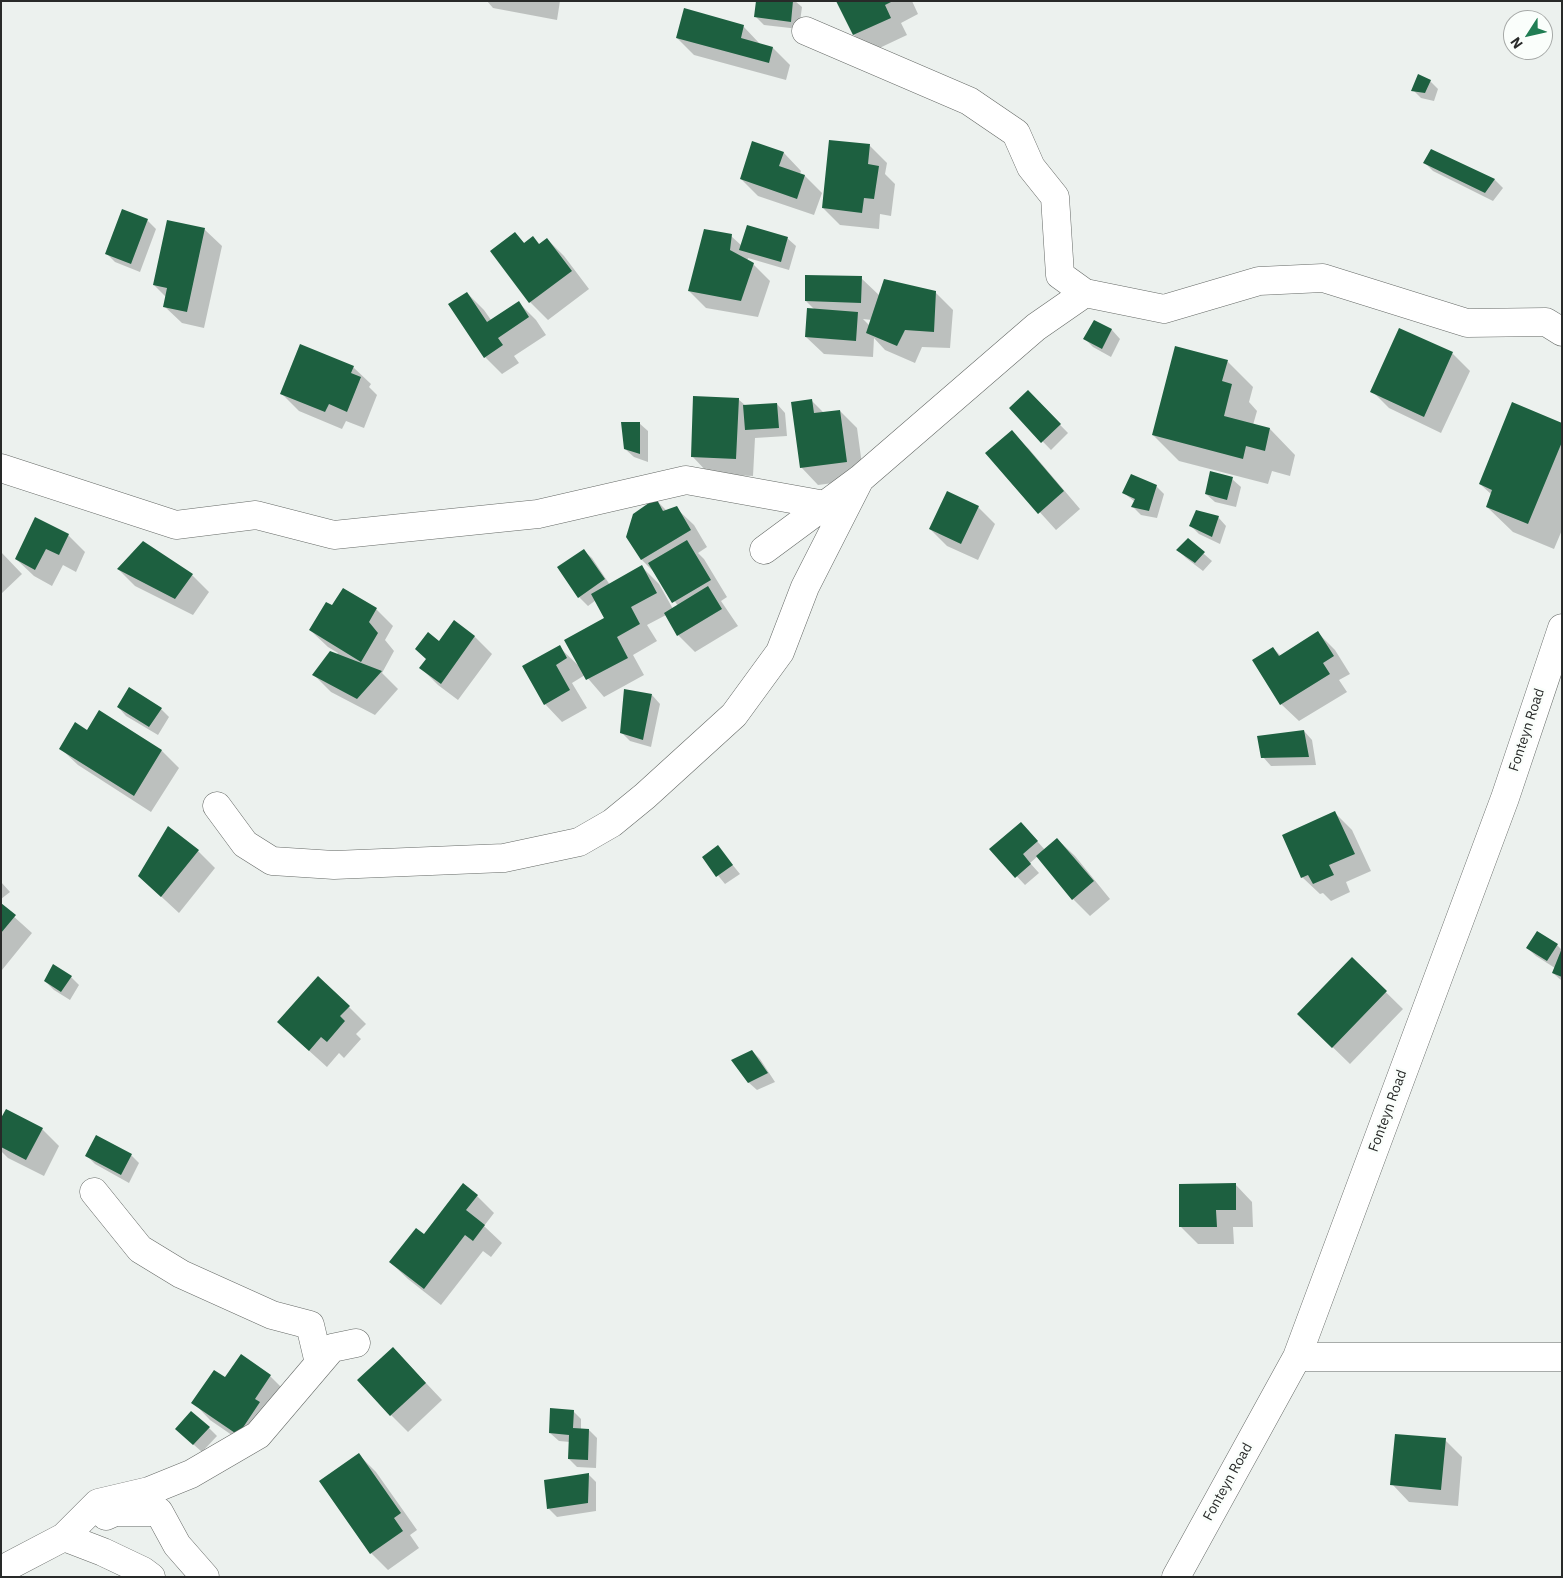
<!DOCTYPE html>
<style>
body{margin:0}
#map{position:relative;width:1563px;height:1578px;overflow:hidden;background:#ecf1ee;font-family:"IBM Plex Sans",sans-serif}
canvas{display:block}
.frame{position:absolute;inset:0;border:2px solid #282a29;pointer-events:none}
.north{position:absolute;left:1503px;top:10px;width:50px;height:50px;box-sizing:border-box;background:#fafefb;border:1px solid #a6a9a7;border-radius:50%;rotate:235deg;font-size:14px;font-weight:700;line-height:20px;text-align:center;color:#282a29}
.north::after{content:'';display:block;margin:auto;width:18px;height:22px;background:#207d53;clip-path:polygon(50% 0,100% 100%,50% 72%,0 100%)}
</style>
<div id="map">
<canvas width="1563" height="1578"></canvas>
<div class="frame"></div>
<div class="north">N</div>
</div>
<script>
const ctx = document.querySelector('canvas').getContext('2d');
ctx.lineJoin = 'round';
function fill(path, color) {
  ctx.fillStyle = color;
  ctx.fill(path, 'evenodd');
}
function poly(rows) {
  const path = new Path2D();
  for (const r of rows) {
    path.moveTo(r[0], r[1]);
    for (let i = 2; i < r.length; i += 2) path.lineTo(r[i], r[i + 1]);
  }
  return path;
}
function stroke(path, color, width, dash) {
  ctx.strokeStyle = color;
  ctx.lineWidth = width;
  ctx.lineCap = dash ? 'butt' : 'round';
  ctx.setLineDash(dash || []);
  ctx.stroke(path);
}
function drawText(font, color, halo, rows, align = 'center') {
  ctx.font = font + ' "IBM Plex Sans",sans-serif';
  ctx.lineWidth = 5;
  ctx.setLineDash([]);
  ctx.textBaseline = 'middle';
  ctx.strokeStyle = halo;
  ctx.fillStyle = color;
  for (const [text, x, y, turn = 0] of rows) {
    ctx.save();
    ctx.translate(x, y);
    ctx.rotate((+turn || 0) * Math.PI / 180);
    ctx.textAlign = isNaN(turn) ? turn : align;
    if (halo) ctx.strokeText(text, 0, 0);
    ctx.fillText(text, 0, 0);
    ctx.restore();
  }
}
fill(poly([
 [487,1,560,1,557,20,493,8],
 [757,1,795,1,802,7,799,29,764,25,755,16],
 [838,1,912,1,918,14,901,23,907,35,871,52,854,35],
 [743,26,760,44,773,48,790,65,786,80,694,55,677,38],
 [1430,81,1438,89,1434,101,1421,98,1413,90],
 [753,143,784,153,801,171,800,174,805,176,822,193,814,215,758,196,741,179],
 [869,145,887,163,885,174,895,184,891,216,880,214,879,229,840,225,823,208],
 [1432,150,1495,180,1503,188,1493,201,1433,171,1425,163],
 [147,220,156,229,140,272,115,262,107,254],
 [204,229,222,246,204,328,182,323,164,306,166,297,154,285],
 [515,233,525,244,540,245,547,239,564,256,589,289,548,320,530,302,491,251],
 [731,236,742,246,787,238,796,246,789,270,748,258,747,261,753,264,770,281,758,317,706,308,689,291],
 [861,278,880,296,936,293,953,310,950,348,922,347,915,363,885,350,874,338,873,357,824,354,806,337,815,310,806,301],
 [863,319,872,320,870,326],
 [467,293,484,310,491,320,519,303,536,320,546,335,514,356,519,363,502,374,485,357],
 [1095,321,1112,330,1120,339,1111,357,1093,347,1085,339],
 [1400,329,1453,354,1470,371,1441,433,1389,408,1372,391],
 [1227,361,1253,387,1249,402,1257,411,1253,425,1270,429,1295,455,1290,476,1272,471,1268,484,1179,461,1153,435],
 [353,367,371,384,369,387,377,395,364,428,346,421,342,429,299,411,282,394],
 [1028,392,1068,433,1051,450,1010,408],
 [738,399,746,406,777,404,785,413,787,436,755,438,753,476,709,474,692,456],
 [811,400,824,413,840,411,857,428,864,479,818,485,801,467],
 [639,423,648,431,648,462,634,457,625,449],
 [1562,424,1562,530,1554,549,1513,532,1487,507,1492,495,1480,484],
 [1011,432,1029,449,1080,509,1056,530,987,454],
 [1232,479,1241,487,1236,507,1215,502,1206,494],
 [1156,486,1164,494,1157,518,1141,515,1133,507,1135,502,1124,493],
 [656,500,667,511,676,508,694,525,707,547,698,553,704,559,727,597,721,601,738,626,695,652,678,635,666,615,647,625,657,641,633,655,644,675,604,697,585,675,572,683,587,708,562,722,545,704,524,667,559,647,579,666,606,618,596,600,588,606,579,597,559,568,583,550,592,558,610,585,642,567,659,584,673,609,678,606,657,575,642,560],
 [978,507,995,524,978,560,947,546,930,529],
 [1218,517,1226,526,1220,544,1199,534,1190,525],
 [68,535,85,552,76,572,63,565,52,586,34,576,16,559],
 [1188,540,1212,561,1203,571,1186,558,1178,550],
 [1,552,22,574,1,594],
 [118,569,192,575,209,592,193,615,135,586],
 [376,609,393,626,385,640,394,651,382,673,398,689,375,715,331,692,314,675,338,653,328,647,310,630],
 [455,622,475,637,492,654,458,700,438,685,421,668],
 [1318,633,1335,650,1350,674,1339,680,1347,692,1299,721,1281,704,1254,660,1273,648,1281,656],
 [652,695,660,704,651,747,630,741,622,733],
 [118,707,161,709,169,717,158,735,126,716],
 [1304,731,1312,740,1316,765,1271,766,1263,757],
 [60,748,162,751,179,768,151,812,78,765],
 [1335,813,1352,830,1371,871,1346,882,1350,892,1331,901,1323,893,1320,894,1302,877],
 [1029,832,1045,850,1057,839,1075,856,1110,899,1090,916,1073,899,1038,856,1030,863,1039,873,1025,885,991,849],
 [718,847,740,874,725,884,703,857],
 [198,851,215,868,179,913,139,876],
 [1,882,10,892,1,899],
 [1,905,32,933,2,970,1,969],
 [1557,945,1562,950,1562,981,1553,973,1555,968,1536,956,1527,948],
 [1352,959,1403,1009,1350,1064,1316,1031],
 [71,977,79,985,70,1000,54,990,45,981],
 [349,1007,366,1024,356,1034,361,1039,344,1058,339,1053,327,1067,296,1039],
 [752,1051,760,1059,775,1082,757,1090,748,1082],
 [1,1117,42,1129,59,1146,44,1176,8,1158,1,1151],
 [131,1155,139,1163,129,1183,95,1164,87,1156],
 [1235,1184,1252,1202,1253,1227,1233,1227,1234,1244,1198,1244,1181,1227],
 [477,1196,494,1213,484,1226,502,1243,491,1257,483,1251,441,1305,408,1279,390,1262],
 [393,1348,442,1400,408,1432,391,1415],
 [270,1376,287,1393,255,1451,210,1420,193,1402,225,1379],
 [573,1411,581,1419,581,1430,589,1430,597,1438,596,1468,577,1467,569,1459,570,1442,559,1441,550,1433],
 [209,1428,217,1436,202,1452,185,1437],
 [1445,1440,1462,1457,1458,1506,1409,1502,1392,1484],
 [359,1455,376,1472,417,1530,410,1535,419,1548,388,1570,371,1553],
 [588,1474,596,1482,596,1511,557,1517,549,1509]
]), '#0003');
fill(poly([
 [756,1,793,1,791,22,754,17],
 [836,1,893,1,885,5,891,18,853,35],
 [684,8,744,25,741,38,773,47,769,63,676,38],
 [1418,74,1431,80,1425,93,1411,91],
 [829,140,870,144,868,164,879,166,874,199,864,198,862,213,822,208],
 [752,141,784,152,779,166,805,175,797,199,740,179],
 [1431,149,1495,179,1485,193,1423,163],
 [122,209,148,219,131,264,105,254],
 [167,220,205,228,187,312,163,307,167,288,153,285],
 [747,225,788,237,781,262,739,250],
 [704,229,732,234,730,250,754,263,741,301,688,291],
 [515,232,524,243,533,236,539,244,547,238,572,271,529,303,490,251],
 [805,275,862,276,861,303,805,301],
 [884,279,936,291,934,332,905,330,897,346,866,333],
 [467,292,487,322,519,301,529,317,498,338,503,345,484,358,448,304],
 [807,308,858,312,856,341,805,337],
 [1094,320,1112,329,1102,349,1083,339],
 [1399,328,1453,352,1424,417,1370,392],
 [300,344,354,366,351,373,361,377,347,412,329,404,325,412,280,394],
 [1175,346,1228,360,1222,381,1232,384,1224,416,1270,428,1265,451,1246,446,1243,459,1152,435],
 [1028,390,1061,424,1041,443,1009,408],
 [693,396,739,398,736,459,691,457],
 [812,399,814,413,840,410,847,462,800,468,791,402],
 [1512,402,1562,423,1562,442,1528,524,1486,507,1492,490,1479,484],
 [777,403,779,428,745,430,743,405],
 [621,422,640,422,640,454,624,449],
 [1012,430,1064,491,1038,514,985,453],
 [1210,471,1233,477,1227,500,1205,494],
 [1131,474,1157,485,1149,511,1131,507,1135,499,1122,493],
 [947,491,979,506,961,544,929,529],
 [656,498,663,511,677,506,691,530,641,560,626,537,633,514],
 [1196,510,1219,516,1212,537,1189,526],
 [35,517,69,534,59,555,46,549,35,570,15,559],
 [1188,538,1205,552,1195,563,1176,550],
 [687,540,711,580,672,603,648,563],
 [143,541,193,574,175,599,117,569],
 [584,549,605,579,578,598,557,567],
 [642,565,657,593,631,607,640,624,617,637,628,658,586,680,564,640,604,618,591,594],
 [708,586,722,609,677,636,664,613],
 [343,588,377,608,369,622,378,633,361,662,309,630,326,602,332,605],
 [454,620,475,636,441,684,419,668,426,659,415,649,428,632,439,641],
 [1318,631,1334,656,1323,663,1330,674,1280,705,1252,660,1273,647,1279,656],
 [560,645,567,658,556,665,570,690,544,705,522,666],
 [330,651,382,671,357,699,312,675],
 [129,687,162,708,149,727,117,707],
 [624,689,652,694,643,740,620,733],
 [99,710,162,750,134,796,59,749,75,722,87,730],
 [1304,730,1309,757,1261,758,1257,736],
 [1335,811,1355,854,1329,865,1334,875,1313,884,1308,875,1301,878,1282,835],
 [1021,822,1038,841,1023,854,1031,864,1015,878,989,849],
 [168,826,199,850,161,897,138,876],
 [1057,838,1094,881,1072,900,1036,856],
 [718,845,733,865,716,877,702,857],
 [1,903,16,915,1,933],
 [1537,931,1558,944,1547,961,1526,948],
 [1562,948,1562,977,1552,973],
 [1352,957,1387,991,1332,1048,1297,1014],
 [53,964,72,976,61,992,44,981],
 [318,976,350,1006,340,1016,345,1021,327,1042,321,1037,309,1051,277,1022],
 [752,1050,768,1073,748,1083,731,1060],
 [6,1109,43,1128,26,1160,1,1147,1,1118],
 [96,1135,132,1154,121,1175,85,1156],
 [463,1183,478,1195,466,1210,485,1225,473,1241,465,1235,424,1289,389,1262,416,1228,424,1234],
 [1236,1183,1236,1210,1216,1210,1217,1227,1179,1227,1179,1184],
 [393,1347,426,1383,390,1416,357,1380],
 [241,1354,271,1375,255,1399,260,1402,238,1435,191,1403,214,1370,225,1377],
 [550,1408,574,1410,573,1428,589,1429,588,1460,568,1459,569,1435,549,1433],
 [191,1411,210,1427,193,1445,175,1429],
 [1395,1434,1446,1438,1441,1490,1390,1485],
 [359,1453,401,1513,394,1518,403,1531,370,1554,319,1481],
 [589,1473,588,1503,547,1509,544,1480]
]), '#1d6040');
const minor = poly([
 [806,31,969,101,1016,133,1031,167,1055,197,1060,275,1085,293,1164,309,1259,281,1323,278,1467,323,1546,322,1562,332],
 [1,468,176,525,256,515,334,535,538,514,686,480,825,505],
 [764,550,860,479,1036,327,1085,293],
 [217,806,245,844,272,861,334,865,504,858,579,842,612,823,645,796,734,715,780,652,805,587,860,479],
 [94,1192,140,1249,181,1274,272,1315,310,1325,319,1363],
 [1297,1357,1562,1357],
 [106,1516,115,1512,159,1512,177,1545,205,1577],
 [64,1537,103,1552,143,1571,151,1577],
 [1,1570,64,1537,98,1503,149,1491,191,1474,258,1435,332,1348,356,1343],
 [1176,1577,1297,1357,1505,798,1562,628]
]);
stroke(minor, '#656966', 29);
stroke(minor, '#fff', 28);
drawText('14px', '#282a29', '#fafefb', [
 ["Fonteyn Road",1527,730,-72],
 ["Fonteyn Road",1388,1111,-70],
 ["Fonteyn Road",1228,1482,-61]
]);
</script>
